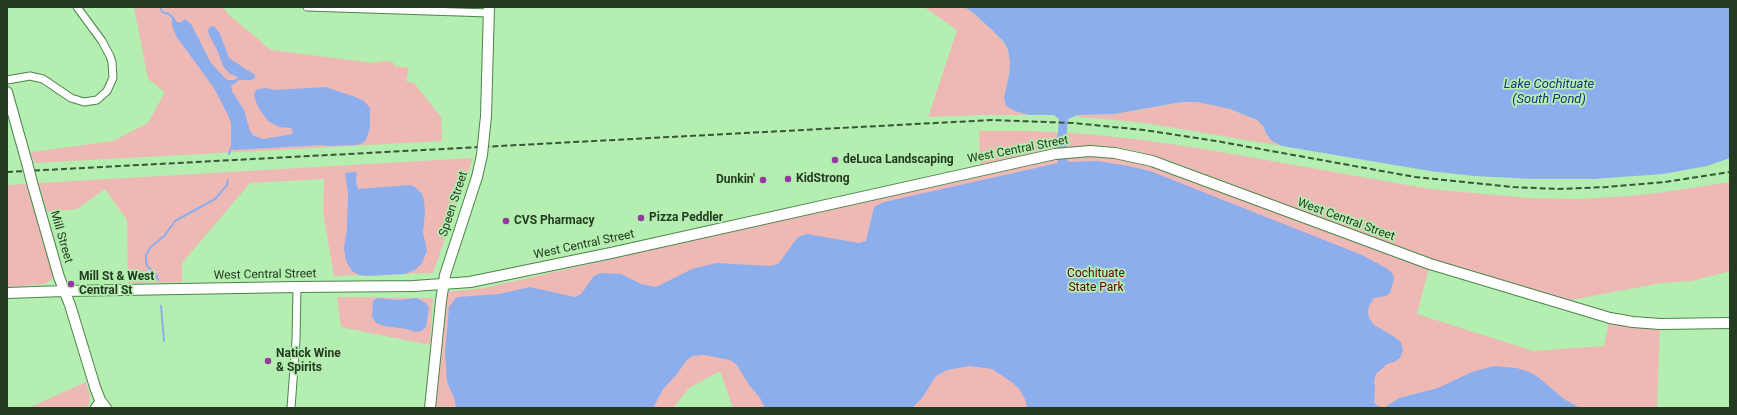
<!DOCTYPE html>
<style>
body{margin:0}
#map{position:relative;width:1737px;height:415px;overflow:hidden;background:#b4eeb0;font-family:Roboto,sans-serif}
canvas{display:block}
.frame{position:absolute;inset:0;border:8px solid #243b22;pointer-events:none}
</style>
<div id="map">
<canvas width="1737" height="415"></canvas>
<div class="frame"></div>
</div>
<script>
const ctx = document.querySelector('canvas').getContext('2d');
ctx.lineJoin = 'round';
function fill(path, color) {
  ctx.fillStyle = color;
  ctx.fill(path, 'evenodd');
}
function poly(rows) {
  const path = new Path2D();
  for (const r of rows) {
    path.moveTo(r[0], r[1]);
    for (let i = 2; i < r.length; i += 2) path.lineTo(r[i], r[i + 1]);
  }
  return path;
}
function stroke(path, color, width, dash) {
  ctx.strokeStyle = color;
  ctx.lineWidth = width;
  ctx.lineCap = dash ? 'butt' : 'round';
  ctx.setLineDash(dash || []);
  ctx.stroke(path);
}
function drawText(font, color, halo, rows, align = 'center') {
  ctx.font = font + ' Roboto,sans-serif';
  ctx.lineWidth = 3.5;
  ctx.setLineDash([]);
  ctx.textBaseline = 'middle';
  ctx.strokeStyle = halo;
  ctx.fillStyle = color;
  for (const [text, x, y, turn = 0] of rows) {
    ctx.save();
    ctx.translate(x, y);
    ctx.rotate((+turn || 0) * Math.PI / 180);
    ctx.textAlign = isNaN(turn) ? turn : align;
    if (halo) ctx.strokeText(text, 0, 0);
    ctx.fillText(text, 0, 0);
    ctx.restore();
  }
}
fill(poly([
 [134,7,223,7,228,14,271,50,374,63,383,61,393,62,394,66,409,68,406,81,414,83,441,117,442,141,34,163,31,152,113,141,148,123,165,92,148,79],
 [924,7,964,7,971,11,991,29,1004,43,1008,50,1010,62,1009,75,1004,98,1015,111,1029,115,981,115,928,117,957,30],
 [1182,102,1197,102,1214,105,1230,109,1257,120,1263,126,1267,135,1272,141,1282,146,1145,123,1071,116,1077,115,1114,114],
 [979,131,1030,131,1088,134,1143,140,1198,148,1430,189,1528,198,1579,199,1630,196,1665,192,1730,182,1730,271,1692,281,1661,283,1566,301,1419,255,1168,160,1128,149,1099,145,1064,147,1044,150,980,165],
 [1064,153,1115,153,1430,264,1417,314,1533,351,1604,346,1610,318,1660,324,1657,408,733,408,720,371,689,388,673,408,436,408,435,406,447,292,484,288,1017,167],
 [473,158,433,273,334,276,323,212,324,179,250,183,182,263,182,282,128,283,127,220,105,189,77,209,47,212,39,183],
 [26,184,53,276,51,280,45,284,7,287,7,185],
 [337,297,433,298,430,345,341,327],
 [86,382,90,396,88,408,28,408]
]), '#eeb9b5');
fill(poly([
 [964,7,1730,7,1730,158,1707,166,1663,174,1593,179,1533,179,1474,176,1430,171,1282,146,1272,141,1267,135,1263,126,1257,120,1230,109,1197,102,1182,102,1114,114,1077,115,1068,119,1066,141,1067,160,1069,162,1097,161,1129,166,1150,171,1362,255,1388,269,1393,274,1394,279,1390,293,1386,296,1374,298,1369,306,1368,312,1369,318,1374,325,1393,336,1401,342,1403,350,1400,358,1394,362,1387,364,1376,374,1374,381,1375,389,1374,402,1376,405,1384,408,1399,398,1438,388,1472,372,1494,366,1517,368,1529,372,1538,377,1564,399,1580,408,1027,408,1025,399,1020,390,1013,383,992,369,970,366,947,370,936,376,922,398,912,408,765,408,760,398,749,385,737,365,730,360,704,355,693,356,687,360,677,374,663,389,653,408,456,408,455,400,447,382,445,353,449,307,455,299,458,297,499,294,530,287,575,297,581,294,594,276,601,273,621,274,641,284,656,287,692,269,716,263,771,266,778,264,798,237,807,234,859,243,866,241,874,207,884,202,1058,163,1057,141,1059,119,1054,115,1029,115,1015,111,1006,106,1004,98,1009,75,1010,62,1008,50,1004,42,991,29,971,11],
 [172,17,174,17,177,22,181,22,185,19,191,24,211,63,227,80,235,80,238,77,230,74,223,66,218,52,209,35,208,30,210,27,214,26,220,34,229,58,255,75,255,78,251,80,239,80,231,86,232,91,244,110,250,131,254,136,264,139,292,134,293,132,291,128,279,127,268,121,258,107,254,96,255,91,258,89,265,88,276,90,325,87,353,96,364,101,370,108,370,128,366,140,361,144,357,145,329,146,322,145,234,150,231,148,231,123,227,113,214,88,176,36,172,26],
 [357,172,356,181,358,189,411,185,416,188,422,194,424,200,425,212,423,232,427,251,422,263,415,270,405,274,368,276,359,275,352,271,346,261,344,249,347,228,348,193,345,173],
 [377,298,398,300,417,298,426,303,429,308,426,327,421,331,415,332,407,329,384,326,376,323,372,317,373,301]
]), '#8daeed');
stroke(poly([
 [160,7,162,12,169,14,173,18],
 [229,154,231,148,233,147],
 [158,280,156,274,147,266,146,261,146,255,150,248,165,235,175,221,215,199,227,185,228,180],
 [161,306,164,341]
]), '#8daeed', 2);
const street = poly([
 [307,7,489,13],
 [7,80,30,76,43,79,71,98,84,102,97,100,107,91,113,78,112,62,110,56,102,41,77,7],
 [94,408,100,400],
 [291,408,296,340,297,287]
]);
const secondary = poly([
 [7,92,27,163],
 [486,116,489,7],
 [33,186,59,277,70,305,95,387,100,400,106,408],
 [7,293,64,291,297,287,414,286,470,282,611,253,1055,154,1090,151,1115,153,1152,161,1430,264,1610,318,1633,322,1660,324,1730,323],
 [430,408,441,301,445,275,477,177]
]);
stroke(street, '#4d844b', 9);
stroke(secondary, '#4d844b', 12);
stroke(street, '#fff', 7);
stroke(secondary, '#fff', 10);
stroke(poly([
 [7,172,992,120,1073,123,1144,130,1216,141,1415,177,1513,187,1558,189,1607,187,1665,182,1730,172]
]), '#395537', 2, [6, 3]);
const secondaryBridge = poly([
 [27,163,33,186],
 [477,177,482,155,486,116]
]);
stroke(secondaryBridge, '#4d844b', 12, []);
stroke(secondaryBridge, '#fff', 10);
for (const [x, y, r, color] of [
 [835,160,4,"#9537a0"],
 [788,179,4,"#9537a0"],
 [763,180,4,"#9537a0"],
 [641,218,4,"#9537a0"],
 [506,221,4,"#9537a0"],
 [71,284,4,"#9537a0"],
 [268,361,4,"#9537a0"]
]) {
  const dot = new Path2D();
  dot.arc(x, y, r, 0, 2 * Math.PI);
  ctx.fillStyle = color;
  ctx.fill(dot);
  stroke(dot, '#b4eeb0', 1.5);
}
drawText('12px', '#243b22', '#b4eeb0', [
 ["West Central Street",1018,150,-11],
 ["Speen Street",454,204,-72],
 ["West Central Street",1346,220,20],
 ["Mill Street",61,237,74],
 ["West Central Street",584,245,-12],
 ["West Central Street",265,275,-1]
]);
drawText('bold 12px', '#243b22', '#b4eeb0', [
 ["deLuca Landscaping",843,160],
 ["KidStrong",796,179],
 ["Dunkin'",755,180,"right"],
 ["Pizza Peddler",649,218],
 ["CVS Pharmacy",514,221],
 ["Mill St & West",79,277],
 ["Central St",79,291],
 ["Natick Wine",276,354],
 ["& Spirits",276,368]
], 'left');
drawText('12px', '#65000f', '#b4eeb0', [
 ["Cochituate",1096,274],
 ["State Park",1096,288]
]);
drawText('italic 13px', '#16367e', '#b4eeb0', [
 ["Lake Cochituate",1549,85],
 ["(South Pond)",1549,100]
]);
</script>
